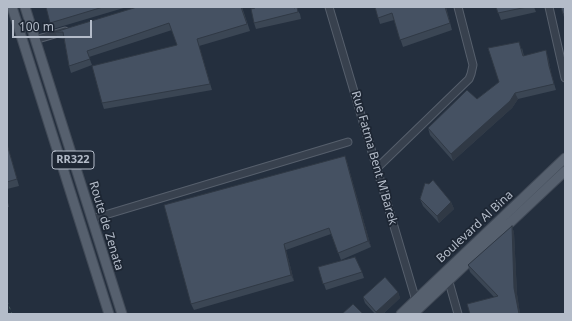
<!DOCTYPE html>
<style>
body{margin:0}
#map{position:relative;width:572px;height:321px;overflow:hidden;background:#242f3e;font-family:"Noto Sans",sans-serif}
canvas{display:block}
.frame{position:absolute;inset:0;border:8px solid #b4bcc9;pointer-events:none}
.scale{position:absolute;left:12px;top:20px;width:80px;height:18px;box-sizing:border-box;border:2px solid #b4bcc9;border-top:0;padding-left:5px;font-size:12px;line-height:14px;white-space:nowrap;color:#b4bcc9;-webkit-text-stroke:3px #1d2633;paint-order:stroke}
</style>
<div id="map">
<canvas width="572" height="321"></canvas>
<div class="frame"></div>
<div class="scale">100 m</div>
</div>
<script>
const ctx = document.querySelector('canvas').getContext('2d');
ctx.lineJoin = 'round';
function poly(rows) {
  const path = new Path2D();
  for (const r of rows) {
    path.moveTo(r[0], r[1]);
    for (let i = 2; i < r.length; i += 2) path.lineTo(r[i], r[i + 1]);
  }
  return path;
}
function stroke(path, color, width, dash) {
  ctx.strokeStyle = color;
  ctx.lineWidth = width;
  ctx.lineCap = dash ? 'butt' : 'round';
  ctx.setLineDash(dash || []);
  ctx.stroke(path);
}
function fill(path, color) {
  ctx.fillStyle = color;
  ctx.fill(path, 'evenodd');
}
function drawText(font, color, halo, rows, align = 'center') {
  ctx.font = font + ' "Noto Sans",sans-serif';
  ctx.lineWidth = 3.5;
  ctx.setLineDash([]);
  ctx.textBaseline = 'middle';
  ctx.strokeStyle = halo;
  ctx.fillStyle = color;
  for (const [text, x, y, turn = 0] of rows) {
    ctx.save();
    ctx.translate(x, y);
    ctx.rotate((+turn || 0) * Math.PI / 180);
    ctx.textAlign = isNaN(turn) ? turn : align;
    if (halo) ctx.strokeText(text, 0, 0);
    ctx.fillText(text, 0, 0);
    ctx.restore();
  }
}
const minor = poly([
 [329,7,417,304],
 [549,7,565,78],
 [38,39,65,31],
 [377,168,469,79,471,74,473,65,458,7],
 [95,218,348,142],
 [446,277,449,282,458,314]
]);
const major = poly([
 [12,7,109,314],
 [25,7,122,314],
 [401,314,565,158],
 [413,314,565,171]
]);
stroke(minor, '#565f6c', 9);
stroke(major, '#414a57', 11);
stroke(poly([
 [7,301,12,314]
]), '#44595c', 1, [3, 3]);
stroke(minor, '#38414e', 7);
stroke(major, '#56606e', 9);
fill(poly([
 [46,7,127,7,53,29],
 [242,7,250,31,199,46,212,90,104,109,102,103,177,45,172,30,89,57,92,65,71,73,69,66,64,39,58,38,55,32],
 [295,7,300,14,301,19,256,29,254,23],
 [375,7,446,7,452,30,403,47,394,20,380,24],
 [496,7,534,7,536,12,501,20],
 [565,7,565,20,563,14],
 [522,48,524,56,548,57,551,73,556,90,518,99,512,108,453,161,430,135,428,128,477,99,499,82],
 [7,144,19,186,7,189],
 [347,162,371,247,341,260,331,234,286,250,294,281,194,310,191,304],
 [429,184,451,202,454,209,439,223,423,206,420,199],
 [7,198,9,207,7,207],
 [512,226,514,233,517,294,520,314,470,314,494,297,470,272,468,265],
 [318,267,362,272,364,278,326,290],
 [398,292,400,298,383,314,375,314,365,303,363,297]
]), '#3b4654');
fill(poly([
 [546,50,548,57,551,73,556,90,549,66],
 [515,93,518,99,512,108,453,161,451,154],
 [345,156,347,162,371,247,368,241],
 [451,202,454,209,439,223,437,216],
 [512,226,514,233,517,294,520,314,519,314,514,288],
 [284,244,286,250,294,281,291,275],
 [398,292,400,298,383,314,377,314,376,312]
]), '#303945');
const building = poly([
 [46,7,103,7,50,23,46,7],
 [137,7,241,7,247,24,197,39,210,84,102,103,92,66,177,45,169,23,87,51,90,59,69,66,63,32,55,32,137,7],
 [255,7,294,7,294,8,297,7,298,12,254,23,251,9,255,8,255,7],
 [375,7,445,7,450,23,400,40,392,13,378,18,375,7],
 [496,7,527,7,498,13,496,7],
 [561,7,565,7,565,14,563,14,561,7],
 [519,42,523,56,546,50,549,66,554,84,515,93,510,101,451,154,428,128,467,90,477,99,499,82,488,48,519,42],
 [7,144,17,179,7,182,7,144],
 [345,156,368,241,338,253,329,228,284,244,291,275,191,304,164,205,345,156],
 [433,180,451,202,437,216,420,199,425,183,429,184,433,180],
 [512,226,514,288,519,314,470,314,467,304,498,296,468,265,512,226],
 [355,257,362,272,323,284,318,267,355,257],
 [385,277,398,292,376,312,363,297,385,277],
 [353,304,363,314,342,314,353,304]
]);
fill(building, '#455162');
stroke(building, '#303945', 1);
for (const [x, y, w] of [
 [73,160,42]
]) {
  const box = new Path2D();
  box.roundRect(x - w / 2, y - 9, w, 18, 3);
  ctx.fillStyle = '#1d2633';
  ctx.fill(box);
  stroke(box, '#b4bcc9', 1);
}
drawText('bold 11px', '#b4bcc9', null, [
 ["RR322",73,160]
]);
drawText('12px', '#b4bcc9', '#1d2633', [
 ["Rue Fatma Bent M'Barek",374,158,74],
 ["Route de Zenata",106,226,73],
 ["Boulevard Al Bina",475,227,-43]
]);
</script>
